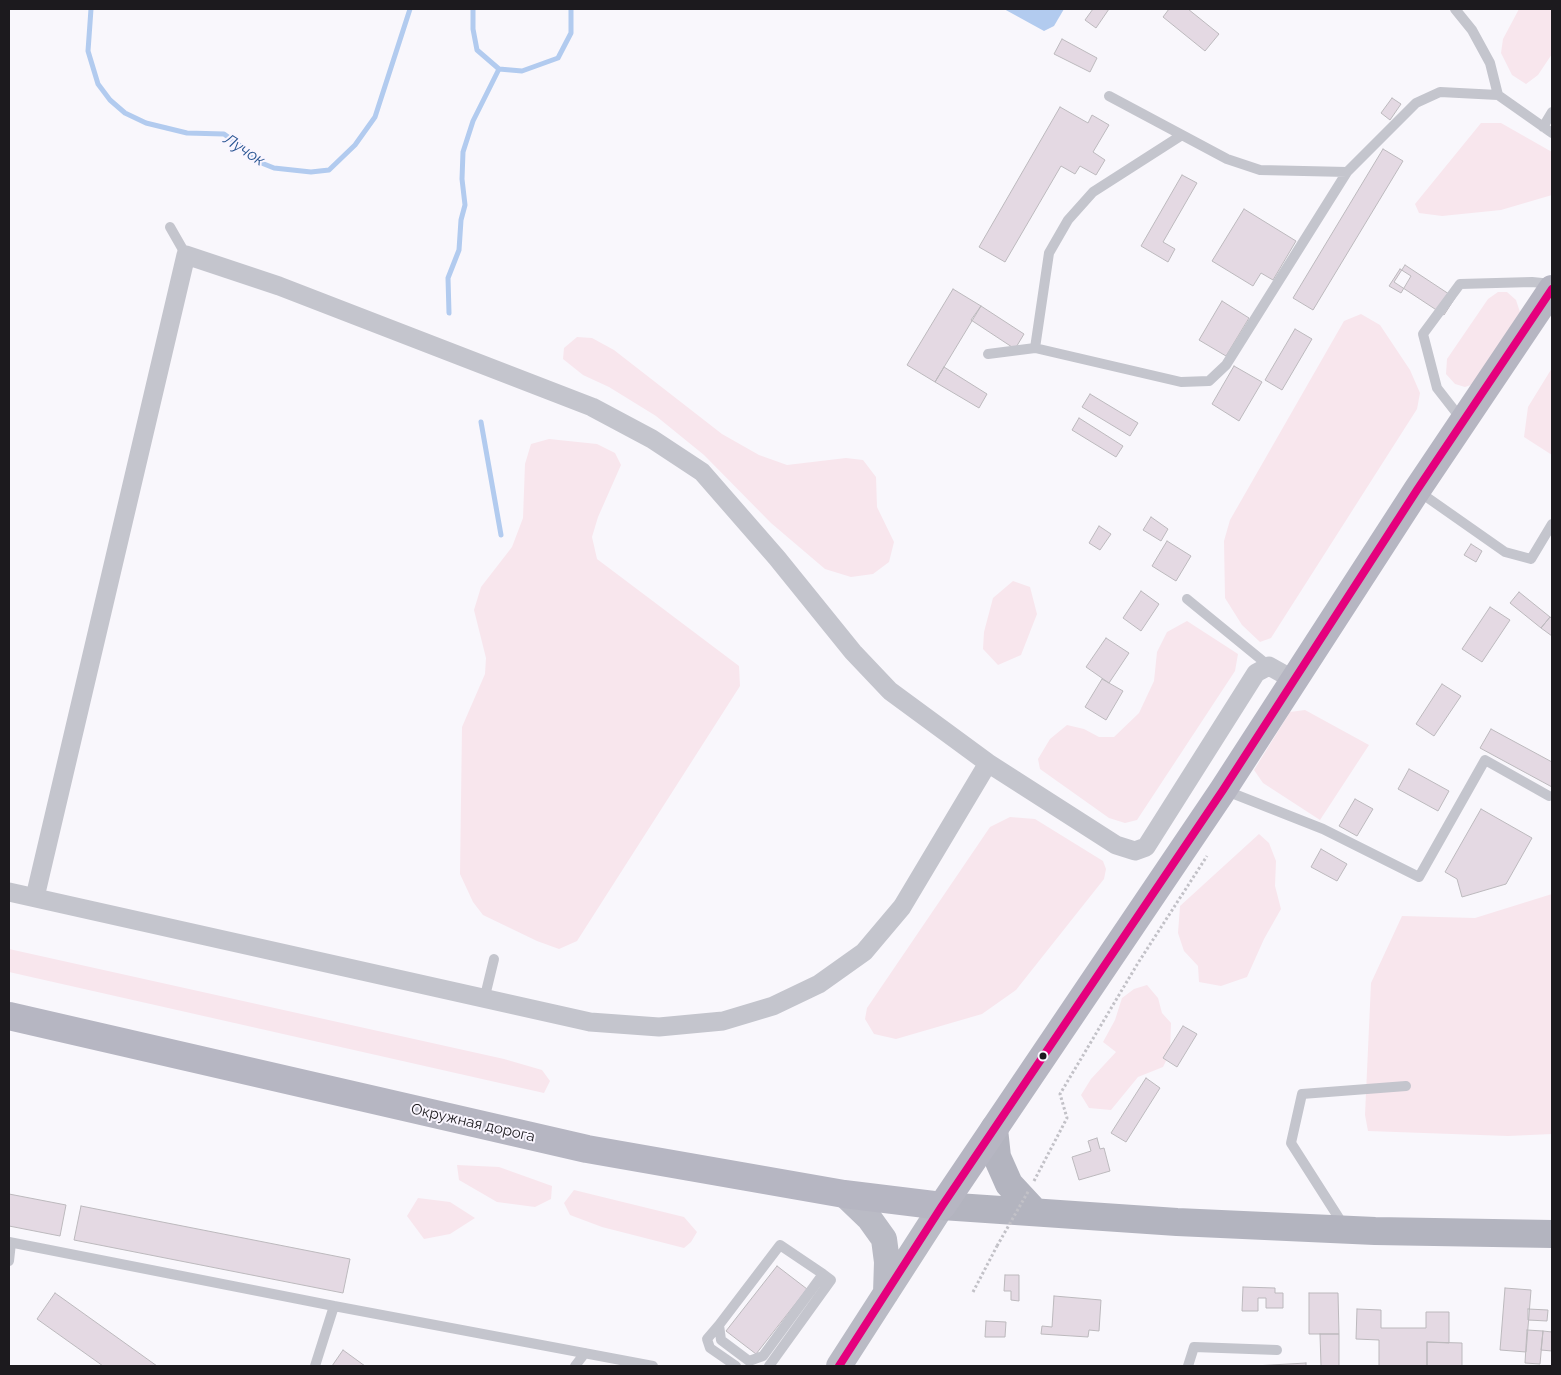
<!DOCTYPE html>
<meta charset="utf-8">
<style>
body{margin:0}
#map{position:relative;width:1561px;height:1375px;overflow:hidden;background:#f9f7fc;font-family:Raleway,sans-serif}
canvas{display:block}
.frame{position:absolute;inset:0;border:10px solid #1c1a1e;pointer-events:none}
</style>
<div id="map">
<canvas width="1561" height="1375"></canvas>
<div class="frame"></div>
</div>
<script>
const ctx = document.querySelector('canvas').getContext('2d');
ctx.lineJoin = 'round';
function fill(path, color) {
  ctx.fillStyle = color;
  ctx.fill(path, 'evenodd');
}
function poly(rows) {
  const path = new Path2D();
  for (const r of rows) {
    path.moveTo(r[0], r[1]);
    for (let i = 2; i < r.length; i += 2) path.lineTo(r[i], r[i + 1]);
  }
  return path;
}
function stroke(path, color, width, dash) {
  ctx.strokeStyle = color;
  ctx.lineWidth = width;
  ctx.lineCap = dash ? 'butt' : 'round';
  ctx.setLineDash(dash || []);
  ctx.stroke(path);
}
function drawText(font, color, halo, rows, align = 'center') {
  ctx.font = font + ' Raleway,sans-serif';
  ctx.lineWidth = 4;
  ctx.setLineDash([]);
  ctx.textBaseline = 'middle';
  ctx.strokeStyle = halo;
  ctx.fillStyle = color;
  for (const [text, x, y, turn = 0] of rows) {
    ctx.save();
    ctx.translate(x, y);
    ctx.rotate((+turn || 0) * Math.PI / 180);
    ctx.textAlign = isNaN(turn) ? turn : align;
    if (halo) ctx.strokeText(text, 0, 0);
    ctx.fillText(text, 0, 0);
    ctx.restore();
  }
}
fill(poly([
 [1519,9,1552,9,1552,54,1538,75,1526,84,1512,75,1501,53,1503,39],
 [1481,123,1501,123,1552,152,1552,195,1501,210,1442,216,1419,213,1415,204],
 [1498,292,1507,292,1516,300,1520,312,1474,384,1465,387,1455,384,1446,374,1447,359,1488,299],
 [1361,314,1380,325,1410,370,1420,393,1417,409,1271,638,1260,642,1242,625,1225,598,1224,541,1230,520,1344,321],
 [577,337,592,338,614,350,722,434,759,455,787,465,846,458,863,460,876,477,877,507,894,542,889,562,873,574,851,577,825,569,771,523,704,455,656,416,609,387,583,375,563,359,564,348],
 [1552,368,1552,455,1524,437,1528,407],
 [549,439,597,444,615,453,621,465,598,517,592,537,597,559,739,666,740,686,577,941,559,949,537,941,483,915,473,902,460,874,462,727,485,674,486,658,474,610,481,587,512,547,523,518,525,464,531,444],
 [1013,581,1030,587,1037,614,1021,655,998,665,983,649,984,632,993,598],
 [1187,621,1238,654,1235,671,1137,820,1125,823,1109,818,1040,769,1038,759,1050,739,1067,725,1084,729,1099,737,1114,737,1139,713,1154,681,1157,652,1167,632],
 [1305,710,1369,745,1320,820,1263,783,1254,770,1290,712],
 [1010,817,1035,819,1103,861,1106,869,1104,879,1016,990,982,1014,896,1039,874,1034,865,1019,867,1008,990,827],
 [1259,834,1269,843,1276,861,1275,886,1281,909,1264,939,1247,977,1221,986,1199,982,1198,966,1184,951,1178,933,1180,906],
 [1552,894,1552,1134,1508,1136,1368,1131,1365,1115,1371,983,1402,916,1475,918],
 [9,949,504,1059,542,1070,550,1081,544,1093,9,972],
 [1147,985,1158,998,1162,1013,1171,1023,1170,1053,1163,1067,1138,1077,1111,1110,1089,1108,1081,1095,1091,1079,1116,1052,1103,1042,1115,1020,1122,998,1134,989],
 [457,1165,499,1167,552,1186,551,1199,535,1207,497,1202,459,1180],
 [574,1190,684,1217,697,1232,691,1242,684,1248,602,1227,570,1215,564,1203],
 [418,1198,450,1202,475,1218,450,1234,424,1239,407,1216]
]), '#f8e6ed');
fill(poly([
 [1004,9,1064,9,1054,26,1044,31]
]), '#b2cbef');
stroke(poly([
 [91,9,88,51,98,84,110,100,125,113,146,123,187,133,224,134,242,147,254,160,274,168,311,172,329,170,355,145,375,117,410,9],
 [473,9,473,29,477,50,499,69,522,71,558,58,571,33,571,9],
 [449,313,448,278,459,250,461,220,465,205,462,179,463,152,473,121,499,69],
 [481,422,501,535]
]), '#b2cbef', 5);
const building = poly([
 [1093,9,1109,9,1096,28,1085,20,1093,9],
 [1169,9,1188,9,1219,34,1205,51,1163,17,1169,9],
 [1062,39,1097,58,1090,72,1054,54,1062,39],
 [1392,98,1401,104,1390,120,1381,113,1392,98],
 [1060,107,1088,123,1092,115,1109,125,1093,152,1105,160,1096,175,1080,166,1075,174,1061,166,1005,262,979,247,1060,107],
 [1383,149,1403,161,1313,310,1293,298,1383,149],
 [1182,175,1197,183,1163,242,1175,249,1168,262,1141,246,1182,175],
 [1244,209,1296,241,1273,280,1261,273,1253,286,1212,261,1244,209],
 [1405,265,1455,298,1444,315,1394,282,1405,265],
 [1400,269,1411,276,1401,293,1389,286,1400,269],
 [953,289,981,306,935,382,907,365,953,289],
 [1222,301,1249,318,1226,356,1199,340,1222,301],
 [981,306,1024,334,1015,349,971,320,981,306],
 [1295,329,1312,339,1282,390,1265,380,1295,329],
 [1234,366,1262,382,1239,421,1212,404,1234,366],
 [944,367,987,394,979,408,935,382,944,367],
 [1090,394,1138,423,1130,436,1082,407,1090,394],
 [1079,418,1123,446,1116,457,1072,430,1079,418],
 [1151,517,1168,529,1161,541,1143,530,1151,517],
 [1099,526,1111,534,1100,550,1089,543,1099,526],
 [1167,541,1191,556,1176,581,1152,566,1167,541],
 [1471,544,1482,551,1476,562,1464,555,1471,544],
 [1141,591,1159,604,1141,631,1123,618,1141,591],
 [1519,592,1550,617,1541,628,1510,603,1519,592],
 [1490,607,1510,620,1482,662,1462,649,1490,607],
 [1550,617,1552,619,1552,636,1541,628,1550,617],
 [1106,638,1129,653,1109,683,1086,667,1106,638],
 [1102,679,1123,691,1106,720,1085,707,1102,679],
 [1442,684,1461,696,1434,736,1416,724,1442,684],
 [1491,729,1552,762,1552,787,1480,748,1491,729],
 [1409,769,1449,791,1438,811,1398,789,1409,769],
 [1355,799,1373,809,1357,836,1339,826,1355,799],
 [1481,809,1532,838,1506,884,1462,897,1457,879,1445,872,1481,809],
 [1321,849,1347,864,1337,881,1311,867,1321,849],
 [1183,1026,1197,1034,1177,1067,1163,1058,1183,1026],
 [1146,1078,1160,1088,1126,1142,1111,1133,1146,1078],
 [1097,1138,1100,1149,1104,1148,1110,1171,1079,1180,1072,1157,1091,1151,1088,1141,1097,1138],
 [9,1194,66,1205,60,1236,9,1226,9,1194],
 [81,1206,350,1259,343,1293,74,1240,81,1206],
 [777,1266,807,1289,756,1354,726,1331,777,1266],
 [1005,1275,1019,1275,1019,1301,1011,1300,1011,1291,1004,1291,1005,1275],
 [1243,1287,1275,1288,1275,1293,1283,1293,1283,1308,1266,1308,1266,1298,1258,1298,1258,1311,1242,1311,1243,1287],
 [1505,1288,1531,1290,1526,1352,1500,1350,1505,1288],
 [55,1293,157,1366,103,1366,37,1319,55,1293],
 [1309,1293,1338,1293,1339,1334,1309,1334,1309,1293],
 [1054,1296,1101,1300,1099,1331,1089,1330,1088,1337,1041,1334,1042,1326,1052,1327,1054,1296],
 [1357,1309,1381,1310,1381,1328,1426,1328,1426,1312,1449,1312,1449,1343,1427,1342,1427,1366,1379,1366,1379,1340,1356,1339,1357,1309],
 [1528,1309,1548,1310,1547,1321,1528,1320,1528,1309],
 [986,1321,1006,1322,1005,1337,985,1337,986,1321],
 [1527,1330,1543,1331,1540,1364,1525,1363,1527,1330],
 [1543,1331,1552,1332,1552,1351,1541,1350,1543,1331],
 [1320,1334,1339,1334,1339,1366,1321,1366,1320,1334],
 [1427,1342,1462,1343,1462,1366,1427,1366,1427,1342],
 [343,1350,365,1366,332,1366,343,1350],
 [1306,1363,1306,1366,1254,1366,1306,1363]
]);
fill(building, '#e4d9e3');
stroke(building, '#bcb9bd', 1);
stroke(poly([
 [1034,1181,1067,1118,1060,1094,1138,963,1207,856],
 [973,1292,997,1246]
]), '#c2c1c7', 3, [2.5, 2.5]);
stroke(poly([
 [1455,9,1472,30,1490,63,1498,95],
 [1109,96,1227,159,1260,170,1347,172,1416,103,1440,92,1498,95,1552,133],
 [1543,127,1552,112],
 [170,227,186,255],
 [1035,348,1049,253,1068,220,1093,192,1182,135],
 [988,354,1035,348,1181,382,1209,381,1226,365,1347,172],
 [1462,420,1437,388,1423,334,1460,284,1532,282,1552,284],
 [1418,491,1505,552,1531,559,1552,524],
 [1187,599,1269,666],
 [1224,790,1323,829,1419,877,1485,760,1549,796],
 [484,1000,494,959],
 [1344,1226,1291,1143,1302,1094,1406,1086],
 [9,1242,334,1306],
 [9,1261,11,1243],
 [719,1325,707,1339,710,1348,736,1366],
 [315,1366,334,1306,653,1366],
 [575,1366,585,1353],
 [769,1366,831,1280,823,1274,780,1245,719,1325,721,1340,749,1361,763,1356,823,1274],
 [1188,1366,1194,1347,1277,1350]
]), '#c4c5cd', 10);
stroke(poly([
 [9,892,590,1022,659,1027,723,1021,773,1006,819,984,864,952,902,907,988,763,1116,845,1135,851,1146,847,1256,673,1269,666,1294,680],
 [35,897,186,255,279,286,592,407,652,439,702,472,777,558,853,652,890,691,988,763]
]), '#c4c5cd', 19);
stroke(poly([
 [844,1194,869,1218,884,1239,887,1262,886,1293],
 [839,1366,942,1206]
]), '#babbc5', 26);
stroke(poly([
 [994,1129,997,1157,1009,1184,1035,1212],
 [942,1206,1177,1222,1375,1231,1552,1234]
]), '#b3b4bf', 28);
stroke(poly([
 [9,1016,587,1149,844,1194,942,1206,1223,790,1417,490,1552,289]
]), '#b6b6c2', 28);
stroke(poly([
 [997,1246,1029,1190]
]), '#c2c1c7', 3, [2.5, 2.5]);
stroke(poly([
 [839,1366,942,1206,1223,790,1417,490,1552,289]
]), '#e5007d', 8);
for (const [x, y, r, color] of [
 [1043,1056,4.5,"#1c1a1e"]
]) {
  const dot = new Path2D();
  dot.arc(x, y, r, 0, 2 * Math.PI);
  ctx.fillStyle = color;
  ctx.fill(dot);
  stroke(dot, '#f9f5fe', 2);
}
drawText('15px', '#1c1a1e', '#f9f5fe', [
 ["Окружная дорога",473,1123,13]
]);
drawText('italic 16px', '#275491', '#f9f5fe', [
 ["Лучок",244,150,33]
]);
</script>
